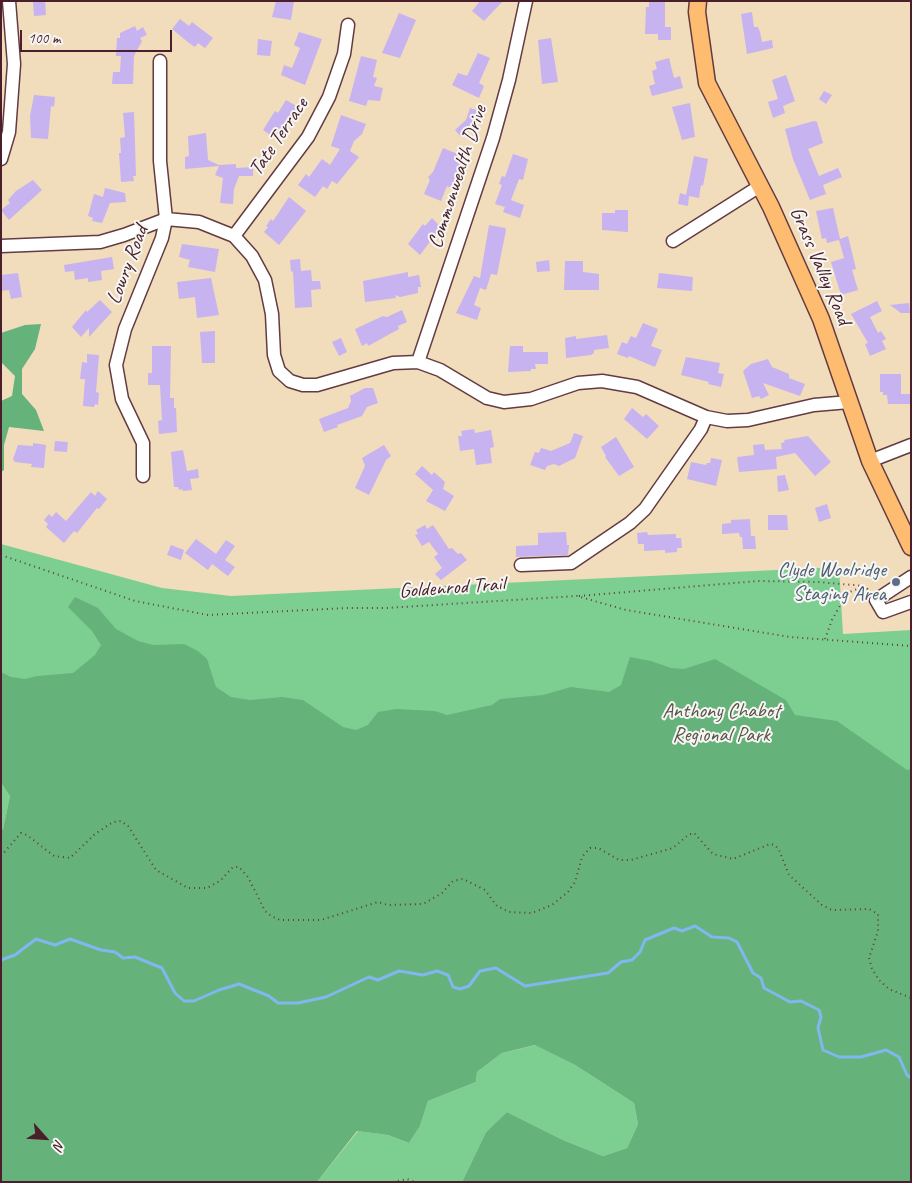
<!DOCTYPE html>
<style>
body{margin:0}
#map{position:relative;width:912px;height:1183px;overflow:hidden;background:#f1dcbc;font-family:Caveat,sans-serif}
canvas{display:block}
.frame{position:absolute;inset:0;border:2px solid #4a1f2b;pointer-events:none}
.north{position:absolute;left:20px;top:1113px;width:50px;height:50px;-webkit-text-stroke:4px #f6f6f2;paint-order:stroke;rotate:116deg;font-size:14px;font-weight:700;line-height:20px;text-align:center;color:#4a1f2b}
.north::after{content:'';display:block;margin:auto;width:18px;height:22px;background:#4a1f2b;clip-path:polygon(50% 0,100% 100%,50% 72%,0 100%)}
.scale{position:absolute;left:20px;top:30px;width:152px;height:22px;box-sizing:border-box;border:2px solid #4a1f2b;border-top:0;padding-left:6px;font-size:15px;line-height:18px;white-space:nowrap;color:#4a1f2b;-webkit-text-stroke:4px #f6f6f2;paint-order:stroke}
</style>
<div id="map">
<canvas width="912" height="1183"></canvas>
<div class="frame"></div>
<div class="north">N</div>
<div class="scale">100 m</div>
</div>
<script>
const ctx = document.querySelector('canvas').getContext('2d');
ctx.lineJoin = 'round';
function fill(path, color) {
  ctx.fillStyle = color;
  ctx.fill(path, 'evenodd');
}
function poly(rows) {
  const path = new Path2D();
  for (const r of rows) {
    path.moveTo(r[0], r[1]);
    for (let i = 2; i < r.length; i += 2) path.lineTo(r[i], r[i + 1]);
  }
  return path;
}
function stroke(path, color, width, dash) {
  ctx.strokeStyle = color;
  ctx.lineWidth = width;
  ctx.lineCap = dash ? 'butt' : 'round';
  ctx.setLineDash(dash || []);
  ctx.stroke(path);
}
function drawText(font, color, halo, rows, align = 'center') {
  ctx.font = font + ' Caveat,sans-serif';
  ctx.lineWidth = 4;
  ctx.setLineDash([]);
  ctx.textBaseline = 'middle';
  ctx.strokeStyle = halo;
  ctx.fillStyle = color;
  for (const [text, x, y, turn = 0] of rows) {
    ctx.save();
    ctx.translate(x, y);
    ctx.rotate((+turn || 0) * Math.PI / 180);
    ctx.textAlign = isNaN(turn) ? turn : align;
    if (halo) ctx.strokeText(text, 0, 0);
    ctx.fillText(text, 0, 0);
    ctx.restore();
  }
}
fill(poly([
 [1,544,162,588,231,596,839,567,843,634,911,630,911,902,1,771],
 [1,783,10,796,3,829,1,830],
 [536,1045,575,1065,634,1103,638,1124,627,1148,603,1156,563,1140,507,1112,486,1132,462,1182,317,1182,358,1131,388,1135,409,1143,420,1126,428,1101,476,1082,477,1072,502,1053]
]), '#7dcf91');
fill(poly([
 [41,324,35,349,22,369,22,394,36,410,44,431,9,427,4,445,4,470,1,472,1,401,12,396,15,376,1,362,1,333,25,325],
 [75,597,98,608,116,629,138,641,153,645,184,644,198,651,207,659,216,687,231,697,250,700,282,697,303,700,343,727,356,730,368,725,378,712,396,709,435,711,447,715,492,705,500,699,543,695,571,687,609,692,621,685,630,657,651,661,671,668,684,669,715,659,786,700,795,715,837,721,907,770,911,769,911,1182,462,1182,486,1132,507,1112,563,1140,603,1156,627,1148,638,1124,634,1103,575,1065,535,1045,502,1053,477,1072,476,1082,428,1101,420,1126,409,1143,388,1135,357,1131,317,1182,1,1182,1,830,3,829,10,796,1,783,1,672,11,677,25,679,37,676,73,673,95,655,101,645,92,631,68,607]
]), '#66b27b');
stroke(poly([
 [1,960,15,955,36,939,55,945,70,939,101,950,115,952,123,958,135,957,162,968,175,993,184,1001,194,1001,219,990,239,984,269,996,278,1003,298,1003,326,997,369,977,378,980,399,971,423,975,437,971,448,975,453,987,460,989,469,986,480,971,496,968,525,986,608,973,621,962,632,960,640,952,645,940,674,928,682,931,695,926,712,937,729,938,737,942,753,973,761,978,764,988,790,1002,801,1001,819,1010,821,1017,818,1028,823,1050,839,1057,861,1057,886,1050,899,1057,907,1075,911,1078]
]), '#80b7ef', 3);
fill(poly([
 [45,1,46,15,34,16,33,2],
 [276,1,294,1,291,20,272,17],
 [480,1,503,1,484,21,472,11],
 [649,1,665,1,665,27,671,27,671,40,658,40,658,34,645,34,646,7,649,7],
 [752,12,754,27,758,27,760,32,762,42,772,40,773,48,747,54,741,14],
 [399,13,416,20,400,58,382,53],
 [180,19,189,26,192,22,213,38,205,48,198,43,195,47,189,43,172,29],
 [135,26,137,31,143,27,147,35,140,38,142,41,134,56,133,84,112,84,113,72,120,72,121,56,116,56,117,38,120,38,120,33],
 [299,32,322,39,305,85,281,75,284,65,292,68,300,48,294,45],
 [551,38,558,82,542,84,538,40],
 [258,39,272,41,270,56,257,55],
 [478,53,490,58,479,83,484,86,479,98,452,85,458,73,467,76],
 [361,56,377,60,373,77,377,78,374,86,383,88,380,101,368,100,366,106,349,101],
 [669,58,674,78,680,76,683,88,652,96,649,86,655,84,652,71,657,69,655,62],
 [786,75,795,101,783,106,785,113,773,118,768,102,778,99,772,80],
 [824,91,832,95,826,104,819,99],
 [34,95,55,97,54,107,51,106,48,139,31,138,30,116],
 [286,100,298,107,285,130,278,128,284,132,279,141,263,130,275,111,278,113],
 [690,103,695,137,682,140,672,107],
 [470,108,480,111,475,126,461,137,455,130,466,120],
 [134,112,136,176,133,176,134,181,121,182,119,153,121,153,120,138,125,137,123,113],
 [341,115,366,124,362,134,354,141,350,151,359,157,337,184,332,181,327,189,323,186,315,197,298,185,306,174,309,177,322,159,330,165,340,149,331,146],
 [814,121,817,122,823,143,808,149,819,176,838,168,842,177,823,185,826,194,810,200,793,159,785,129],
 [206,133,208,160,219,165,236,164,236,168,253,167,253,176,239,176,234,189,233,204,220,203,223,178,215,175,219,166,185,169,185,157,189,156,188,136],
 [443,148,465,157,452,188,447,186,441,201,424,194,430,180,428,177,433,172],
 [513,154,528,159,523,180,519,179,511,200,524,205,520,218,503,212,505,207,495,204,502,185,499,184,502,176,505,177],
 [694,156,708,159,703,186,701,185,699,198,689,196,688,206,678,204,680,193,686,195],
 [33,180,42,190,9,220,1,210,10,203,8,200,16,191],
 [105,188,125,193,126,202,110,203,102,223,92,221,93,218,88,216,94,194,103,197],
 [289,197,306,211,279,245,264,232,268,227,266,226,271,219,273,221],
 [833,208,840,239,848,236,856,269,852,270,858,290,841,295,831,262,844,258,839,240,827,243,826,238,822,239,816,211],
 [615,210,628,210,628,232,602,230,602,213,615,213],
 [432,218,441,227,420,255,408,244,423,224,425,226],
 [489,225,505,228,506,230,497,275,491,274,486,290,480,288,474,305,481,308,477,320,456,313,474,276,480,278],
 [182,244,219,249,215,272,188,267,190,260,179,257],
 [112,257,114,269,101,271,102,280,88,282,88,278,75,280,74,271,65,272,64,265],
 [300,259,301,271,311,270,312,281,320,281,321,289,311,290,312,307,295,308,293,271,291,272,290,260],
 [549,260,550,271,537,272,536,262],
 [565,261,583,261,583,272,599,274,599,290,564,290],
 [408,272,408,277,419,275,421,287,418,287,418,293,400,297,395,295,396,298,365,302,363,281],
 [18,273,22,297,11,299,9,290,1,291,1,275],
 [659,273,693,277,692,291,657,288],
 [211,278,219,315,197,318,195,297,179,299,177,282],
 [100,300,112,312,89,337,89,328,81,337,72,327,86,310,87,312],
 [877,301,882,311,870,317,878,333,881,331,886,339,882,341,886,349,870,356,865,344,868,343,851,314],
 [909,303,910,313,901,313,890,305],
 [402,310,407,322,398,326,399,329,368,346,367,343,362,346,355,329,383,316,387,317],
 [643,323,658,329,651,346,662,350,655,367,629,356,628,358,617,354,622,342,627,344,631,336,636,338],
 [215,331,215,363,202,363,200,332],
 [607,335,609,348,594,350,594,353,591,355,566,358,565,338,576,336,576,339],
 [341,338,347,352,339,356,332,342],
 [152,346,171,346,170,398,174,398,174,408,176,408,177,432,159,434,158,421,162,420,160,385,148,385,148,373,152,373],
 [510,346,523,346,523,352,548,352,548,364,535,364,536,369,531,369,531,371,508,372],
 [87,354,99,355,96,392,99,393,98,405,95,404,94,407,83,406,85,379,80,379,82,362,87,363],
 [686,357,720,363,718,373,724,374,721,387,708,384,709,382,681,375],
 [768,359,772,367,789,374,789,378,805,384,800,396,763,383,769,395,761,399,759,396,752,398,743,371,751,364],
 [880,374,901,374,901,394,911,394,911,404,888,404,887,395,883,395,883,392,880,392],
 [365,388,373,388,378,403,367,407,362,416,337,425,338,427,324,432,319,419,348,408,351,401,350,396],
 [632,408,643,417,646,414,659,426,647,439,624,419],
 [474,429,475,433,491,430,494,447,490,448,492,463,476,465,474,449,460,451,458,436,462,436,461,431],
 [574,433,583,436,575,458,559,466,554,464,547,466,545,470,530,465,535,452,539,453,541,448,551,451,570,443],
 [808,436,831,462,815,476,795,453,776,457,777,469,739,472,737,457,754,455,753,445,764,444,765,450,782,449,781,443,785,442,784,440],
 [616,437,634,467,619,476,605,457,606,456,601,447],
 [55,441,68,442,67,452,54,451],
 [33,443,46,445,44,468,31,467,32,464,15,462,13,459,18,445,33,446],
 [384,445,391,456,386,460,369,495,355,488,365,466,362,458],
 [183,450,187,471,198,469,199,478,190,479,192,490,183,491,182,489,179,490,178,487,174,487,171,452],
 [711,458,722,460,716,486,687,479,691,462,706,465,707,463,710,463],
 [422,466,432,475,434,472,445,482,443,489,454,496,445,511,426,501,433,490,415,474],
 [785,475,789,490,778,492,777,476],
 [98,491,107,499,99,509,97,508,77,533,74,531,64,543,46,527,48,524,44,520,49,514,52,517,56,512,66,521,91,492,95,496],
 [827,504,831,518,819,522,815,508],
 [768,515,787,515,788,530,768,530],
 [750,519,751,536,755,536,756,549,743,549,742,537,740,537,739,533,722,534,722,524,731,523,731,520],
 [425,525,427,529,433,525,449,549,452,548,458,554,461,553,467,560,441,580,435,574,442,568,434,557,438,554,429,542,422,546,415,535,418,534,416,530],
 [566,532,567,545,569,545,568,555,516,557,516,546,538,545,538,533],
 [647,532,648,535,676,534,676,538,681,538,682,548,677,548,677,552,665,553,665,550,644,551,644,544,638,544,637,533],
 [196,539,216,554,226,540,235,546,225,560,235,567,228,576,212,564,208,570,185,553],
 [171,545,184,550,181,560,167,555]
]), '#c7b3ef');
const minor = poly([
 [1,159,9,132,14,64,9,1],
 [234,236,308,137,329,97,344,54,348,25],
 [673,241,760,186],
 [1,246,100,242,124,235,166,219,199,222,234,236,252,256,265,280,272,314,274,355,279,371,290,381,303,385,317,385,393,363,418,362,440,370,487,398,504,402,531,399,578,383,602,381,637,387,706,417,727,421,748,420,814,405,849,402],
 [418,362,493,138,509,80,526,1],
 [870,461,911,445],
 [143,476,143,443,122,399,116,365,125,329,162,238,166,219,160,161,160,61],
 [521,565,571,563,630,523,645,509,701,429,706,417],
 [911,577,876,600,883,612,911,602]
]);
const major = poly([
 [698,1,697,12,707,83,771,207,821,319,870,461,911,547]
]);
stroke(minor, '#633b41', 15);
stroke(major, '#633b41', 19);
stroke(poly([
 [1,555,135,601,208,615,348,608,386,608,577,596,626,610,790,637,911,646],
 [579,596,758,581,818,582,865,586,869,591],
 [825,639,832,620,847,593,863,587],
 [1,856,21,833,27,835,54,856,70,858,95,834,113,822,121,821,128,826,156,870,188,888,207,888,220,881,233,867,239,867,248,877,265,911,271,916,280,920,321,920,378,902,388,905,423,904,442,893,453,881,463,879,485,890,497,906,509,912,532,913,552,905,568,892,575,882,582,857,590,848,598,848,619,860,631,860,673,848,688,835,694,833,713,854,733,859,770,844,775,845,779,850,789,875,822,905,832,910,869,909,878,914,878,931,869,958,872,969,879,980,889,989,911,998],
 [393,1182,407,1179,415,1182]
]), '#633b41', 2, [1, 4]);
stroke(minor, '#fff', 12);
stroke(major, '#fdbc6f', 16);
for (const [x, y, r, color] of [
 [896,582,5,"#5c6f8a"]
]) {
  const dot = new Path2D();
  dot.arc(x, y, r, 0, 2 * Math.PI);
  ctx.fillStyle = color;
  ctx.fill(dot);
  stroke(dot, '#f6f6f2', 2);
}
drawText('21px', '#4a1f2b', '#f6f6f2', [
 ["Tate Terrace",279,137,-56],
 ["Commonwealth Drive",458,177,-72],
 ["Lowry Road",128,265,-69],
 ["Grass Valley Road",820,266,67],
 ["Goldenrod Trail",452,588,-4]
]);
drawText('21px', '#4e5e75', '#f6f6f2', [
 ["Clyde Woolridge",886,570],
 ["Staging Area",886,594]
], 'right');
drawText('21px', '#59544a', '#f6f6f2', [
 ["Anthony Chabot",721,711],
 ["Regional Park",721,735]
]);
</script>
